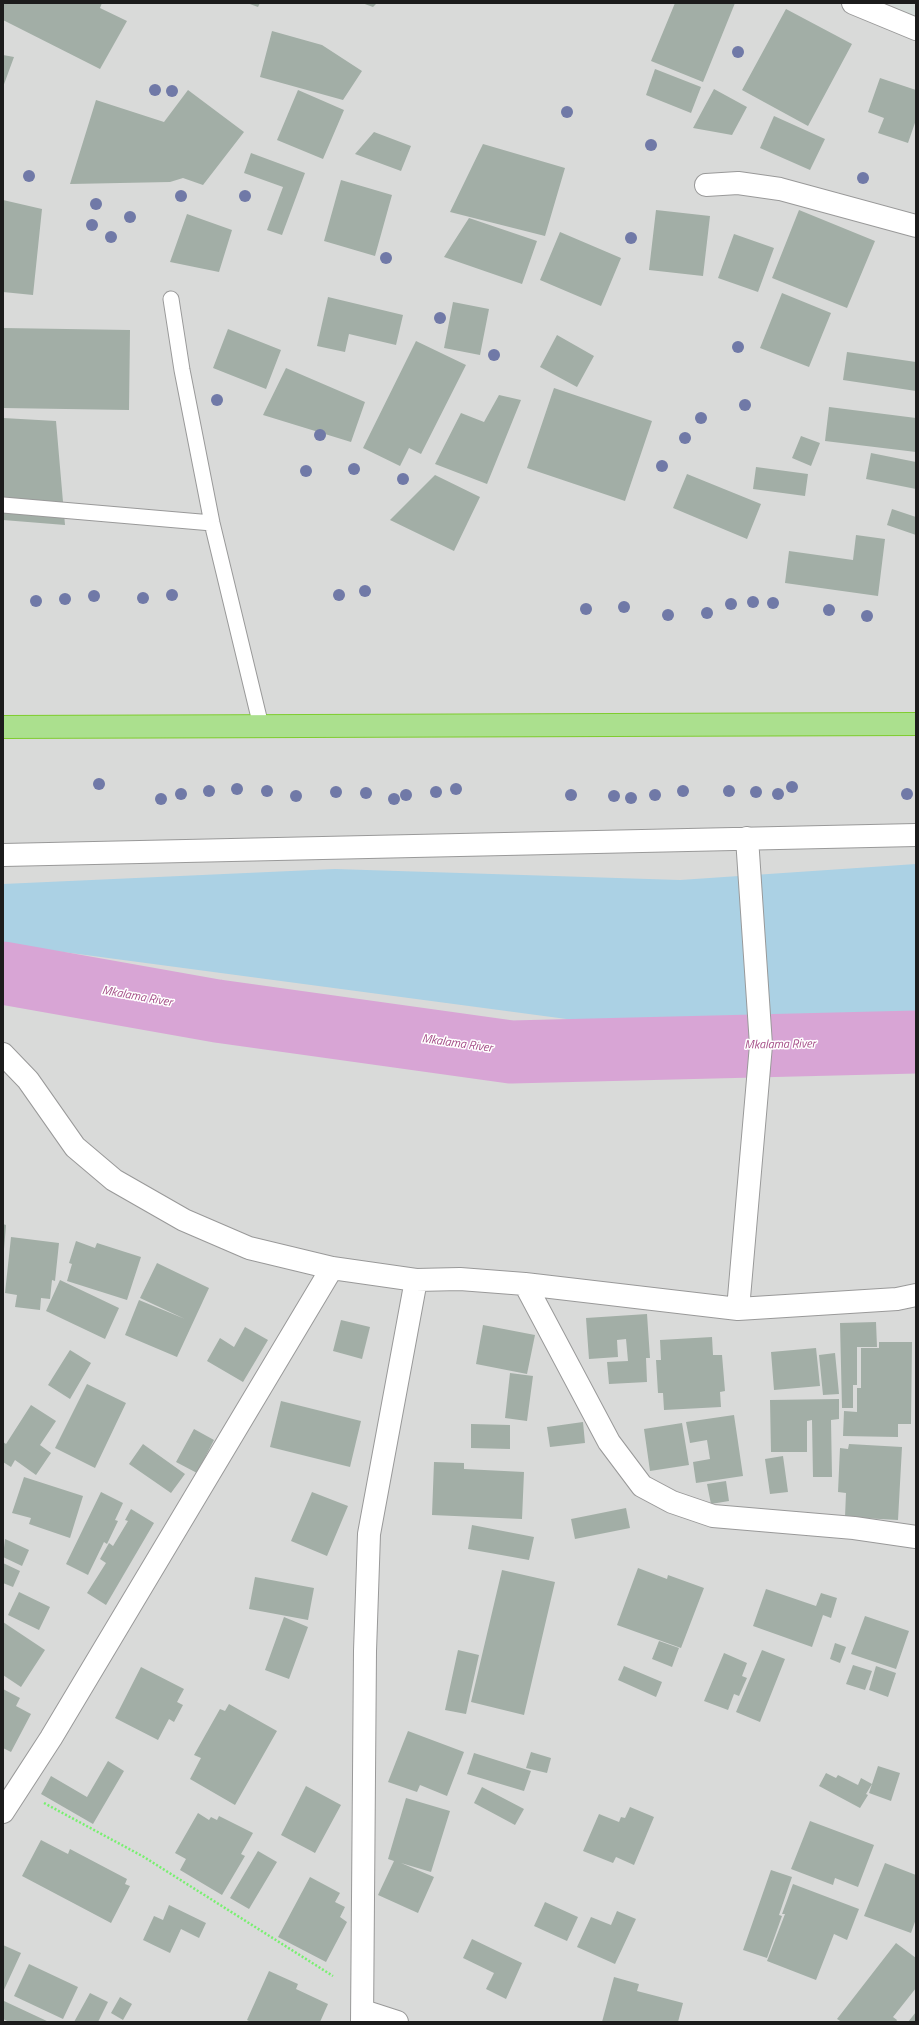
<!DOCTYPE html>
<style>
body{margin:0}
#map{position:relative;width:919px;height:2025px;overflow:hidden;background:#e2ede8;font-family:"Titillium Web",sans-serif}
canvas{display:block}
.frame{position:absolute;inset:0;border:4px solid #1c1c1c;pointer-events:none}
</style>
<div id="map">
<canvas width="919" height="2025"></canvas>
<div class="frame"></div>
</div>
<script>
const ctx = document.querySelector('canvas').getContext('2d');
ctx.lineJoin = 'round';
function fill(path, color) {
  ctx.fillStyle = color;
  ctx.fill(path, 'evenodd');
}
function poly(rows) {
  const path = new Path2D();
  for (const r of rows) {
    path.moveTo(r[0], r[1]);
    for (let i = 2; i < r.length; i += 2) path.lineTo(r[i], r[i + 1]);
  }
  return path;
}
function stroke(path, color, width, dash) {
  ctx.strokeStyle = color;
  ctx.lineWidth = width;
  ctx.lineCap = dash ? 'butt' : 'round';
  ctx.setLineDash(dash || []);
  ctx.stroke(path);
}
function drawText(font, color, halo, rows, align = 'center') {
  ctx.font = font + ' "Titillium Web",sans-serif';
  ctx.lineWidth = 3;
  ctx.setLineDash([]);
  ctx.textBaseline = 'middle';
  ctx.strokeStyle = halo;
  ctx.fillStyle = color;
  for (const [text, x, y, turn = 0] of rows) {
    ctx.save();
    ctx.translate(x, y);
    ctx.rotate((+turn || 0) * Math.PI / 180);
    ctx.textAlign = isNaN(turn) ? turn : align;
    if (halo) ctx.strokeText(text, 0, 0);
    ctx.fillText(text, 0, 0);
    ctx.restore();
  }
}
fill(poly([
 [3,3,916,3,916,2022,3,2022]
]), '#d9dad9');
fill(poly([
 [888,3,916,3,916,18]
]), '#d4dbd8');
fill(poly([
 [916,864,916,1018,574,1020,3,944,3,884,335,869,680,880]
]), '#abd1e4');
stroke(poly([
 [3,973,217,1011,511,1052,916,1042]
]), '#d8a5d5', 63);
fill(poly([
 [3,3,102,3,100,8,127,21,100,69,3,20],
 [247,3,260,3,258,7],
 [362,3,377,3,373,7],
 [675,3,735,3,703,82,651,61],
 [786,9,852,44,808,126,742,90],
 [272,31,322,45,362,71,343,100,260,77],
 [3,55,14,57,3,87],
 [655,69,701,87,691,113,646,95],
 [880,78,916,90,916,120,908,143,878,133,884,118,868,112],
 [714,89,747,107,732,135,693,128],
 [188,90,244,132,203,185,183,178,170,182,70,184,96,100,164,122],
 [298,90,344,110,323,159,277,140],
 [774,116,825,139,810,170,760,148],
 [374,132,411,146,401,171,355,154],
 [483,144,565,168,545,236,450,212],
 [251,153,305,173,282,235,267,230,283,187,244,173],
 [341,180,392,195,375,256,324,241],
 [3,200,42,209,33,295,3,292],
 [656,210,710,216,703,276,649,270],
 [799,210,875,241,847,308,772,278],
 [187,214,232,230,219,272,170,262],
 [469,218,537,241,522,284,444,257],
 [560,232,621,258,601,306,540,280],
 [734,234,774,248,758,292,718,278],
 [782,293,831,313,809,367,760,348],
 [328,297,403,315,396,345,349,334,345,352,317,346],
 [453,302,489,309,480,355,444,348],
 [3,328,130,330,129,410,3,408],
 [228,329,281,350,266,389,213,368],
 [557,335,594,356,577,387,540,367],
 [416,341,466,365,421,454,409,448,400,466,363,448],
 [847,352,916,362,916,391,843,380],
 [286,368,365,402,351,442,263,415],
 [554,388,652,421,625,501,527,468],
 [499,395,521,400,487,484,435,464,461,413,484,422],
 [829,407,916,418,916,452,825,441],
 [3,418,56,421,65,525,3,520],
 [801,436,820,443,811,466,792,458],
 [871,453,916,462,916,489,866,479],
 [756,467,808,474,805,496,753,489],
 [687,474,761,504,747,539,673,508],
 [435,475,480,497,454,551,390,520],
 [892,509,916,517,916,535,887,525],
 [856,535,885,539,878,596,785,583,789,551,853,560],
 [3,1224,6,1225,4,1249,3,1249],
 [11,1237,59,1243,55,1281,52,1280,50,1299,41,1298,40,1310,15,1307,17,1295,5,1293],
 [76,1241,95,1248,97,1243,141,1257,127,1300,67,1281,72,1264,69,1263],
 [157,1263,209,1288,177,1357,125,1335,139,1300,185,1319,140,1298],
 [60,1280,119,1308,105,1339,46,1311],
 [647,1314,650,1358,646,1358,647,1382,609,1384,607,1362,628,1361,626,1339,617,1340,618,1357,589,1359,586,1318],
 [341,1320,370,1327,362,1359,333,1351],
 [876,1322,877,1347,857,1347,857,1385,853,1385,853,1408,842,1408,840,1323],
 [483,1325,535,1335,527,1374,476,1364],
 [245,1327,268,1340,243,1382,207,1361,220,1338,234,1347],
 [712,1337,713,1355,722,1355,725,1391,720,1392,721,1407,664,1410,663,1393,658,1393,656,1360,661,1360,660,1340],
 [879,1342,912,1342,911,1424,898,1424,898,1437,843,1436,844,1411,857,1412,857,1388,861,1388,861,1348,879,1348],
 [816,1348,820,1386,774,1390,771,1352],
 [70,1350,91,1363,70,1399,48,1385],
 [835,1353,839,1394,823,1395,819,1355],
 [510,1373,533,1376,527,1421,505,1418],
 [87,1384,126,1403,95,1468,55,1448],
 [839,1399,839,1419,831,1420,832,1477,813,1477,812,1420,807,1421,807,1452,771,1452,770,1400],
 [281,1401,361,1421,350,1467,270,1447],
 [31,1405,56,1421,40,1445,51,1453,36,1475,15,1460,11,1467,3,1462,3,1442,6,1444],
 [734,1415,743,1476,696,1483,693,1462,710,1459,707,1440,690,1443,686,1422],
 [583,1422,585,1443,550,1447,547,1427],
 [682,1423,689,1465,650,1471,644,1429],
 [471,1424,510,1425,510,1449,471,1448],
 [194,1429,214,1440,197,1473,176,1462],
 [143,1444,185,1474,171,1493,129,1464],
 [849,1444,902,1447,898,1520,845,1517,846,1493,838,1492,840,1448,848,1449],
 [783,1456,788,1492,770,1494,765,1459],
 [434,1462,464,1463,464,1469,524,1472,522,1519,432,1515],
 [24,1477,83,1496,70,1538,29,1524,31,1518,12,1513],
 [726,1481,729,1501,711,1504,707,1484],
 [101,1492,123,1503,115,1520,118,1521,107,1544,104,1542,88,1575,66,1564],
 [312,1492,348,1506,327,1556,291,1541],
 [626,1508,630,1528,575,1539,571,1519],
 [131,1509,154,1523,106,1605,87,1593,106,1563,100,1559,109,1543,113,1546,128,1521,125,1520],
 [472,1525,534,1537,529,1560,468,1549],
 [5,1539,29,1550,22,1566,3,1557],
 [3,1563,20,1571,13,1587,3,1583],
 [638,1568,667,1579,668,1575,704,1588,681,1648,617,1625],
 [502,1570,555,1582,524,1715,471,1702],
 [255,1577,314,1588,308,1620,249,1609],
 [766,1589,816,1606,821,1593,837,1598,831,1618,823,1615,812,1647,753,1626],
 [19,1592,50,1607,39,1630,8,1615],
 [865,1616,909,1631,896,1669,851,1654],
 [284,1617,308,1627,289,1679,265,1670],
 [3,1622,45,1650,21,1687,3,1675],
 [659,1641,679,1648,672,1667,652,1659],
 [835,1643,846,1647,840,1663,830,1659],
 [458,1650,479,1655,466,1714,445,1710],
 [762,1650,785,1659,760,1722,736,1712],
 [724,1653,747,1663,742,1676,747,1678,739,1696,734,1694,728,1710,704,1701],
 [853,1665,872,1671,865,1690,846,1684],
 [624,1666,662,1682,656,1697,618,1680],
 [876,1666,896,1673,888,1697,869,1690],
 [141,1667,184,1689,177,1702,183,1705,174,1722,169,1719,158,1740,115,1718],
 [3,1689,20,1698,16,1706,31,1714,11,1752,3,1748],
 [229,1704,277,1731,235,1805,190,1779,201,1758,194,1755,220,1709,225,1711],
 [408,1731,464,1752,447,1796,420,1785,417,1792,388,1782],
 [531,1752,551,1758,547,1773,526,1768],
 [474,1753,531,1771,524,1791,467,1774],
 [108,1761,124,1771,93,1824,41,1794,51,1776,87,1797],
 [878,1766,900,1773,891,1801,869,1793],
 [826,1773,836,1778,838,1775,858,1785,861,1778,872,1784,866,1794,868,1795,860,1808,819,1786],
 [306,1786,341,1805,315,1853,281,1835],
 [482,1787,524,1809,515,1825,474,1803],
 [406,1798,450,1811,431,1872,401,1863,434,1877,418,1913,378,1895,394,1861,388,1859],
 [630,1807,654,1817,634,1865,616,1857,613,1863,583,1851,599,1814,619,1822,621,1817,625,1818],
 [198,1813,209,1820,211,1817,217,1820,219,1816,253,1833,241,1854,245,1856,222,1895,180,1870,186,1859,175,1853],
 [810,1821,874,1845,858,1887,835,1878,833,1885,791,1869],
 [41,1840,68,1854,70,1849,127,1879,125,1884,130,1886,111,1923,22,1876],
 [258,1851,277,1862,249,1909,230,1898],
 [885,1863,916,1875,916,1919,911,1933,864,1916],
 [771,1870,792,1877,779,1915,782,1916,767,1958,743,1950],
 [310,1877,340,1893,335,1902,345,1907,340,1917,347,1922,326,1962,278,1937],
 [793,1884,859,1909,847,1940,834,1934,816,1980,767,1961,785,1914,782,1914],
 [545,1902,578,1917,567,1941,534,1926],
 [169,1905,206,1923,199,1938,181,1929,170,1953,143,1940,154,1916,163,1920],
 [617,1911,636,1919,615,1964,577,1947,591,1917,611,1925],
 [472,1939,522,1963,506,1999,486,1989,494,1973,463,1958],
 [896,1943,916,1958,916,1988,893,2017,897,2020,896,2022,842,2022,837,2019],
 [3,1945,21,1953,3,1992],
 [29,1964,78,1987,63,2019,14,1996],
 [269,1971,298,1984,296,1989,328,2004,320,2022,251,2022,247,2020],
 [614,1977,639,1984,637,1991,683,2003,678,2022,602,2022],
 [90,1993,108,2002,98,2022,74,2022],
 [120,1997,132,2004,123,2020,111,2013],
 [4,2001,49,2022,9,2022,3,2019],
 [916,2012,916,2022,908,2022]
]), '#a2aea6');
const lane = poly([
 [171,299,182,370,212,523,261,726],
 [3,505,212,523]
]);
const street = poly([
 [853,3,916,29],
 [706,185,738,183,780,189,916,226],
 [3,855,916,835],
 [3,1054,28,1080,75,1147,114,1180,184,1220,249,1248,332,1268,416,1280,460,1279,525,1284,738,1309,897,1299,916,1295],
 [525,1284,609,1442,642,1486,672,1502,713,1516,854,1528,916,1537],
 [738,1309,761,1045,747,838],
 [3,1812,51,1738,332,1268],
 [363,2011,397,2022],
 [362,2022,365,1651,369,1534,416,1280]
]);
const highway = poly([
 [3,727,916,724]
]);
stroke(lane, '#999', 17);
stroke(street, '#999', 24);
stroke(highway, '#7fcc2f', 24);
stroke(poly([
 [44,1803,144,1857,333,1976]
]), '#78f070', 2.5, [2, 2]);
stroke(lane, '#fff', 15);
stroke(street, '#fff', 22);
stroke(highway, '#abe08e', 22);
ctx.fillStyle = '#7079a7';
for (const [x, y] of [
 [738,52],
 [155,90],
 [172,91],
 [567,112],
 [651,145],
 [29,176],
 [863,178],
 [181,196],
 [245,196],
 [96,204],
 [130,217],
 [92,225],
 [111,237],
 [631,238],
 [386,258],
 [440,318],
 [738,347],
 [494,355],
 [217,400],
 [745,405],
 [701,418],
 [320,435],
 [685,438],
 [662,466],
 [354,469],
 [306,471],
 [403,479],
 [365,591],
 [172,595],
 [339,595],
 [94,596],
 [143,598],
 [65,599],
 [36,601],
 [753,602],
 [773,603],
 [731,604],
 [624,607],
 [586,609],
 [829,610],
 [707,613],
 [668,615],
 [867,616],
 [99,784],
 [792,787],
 [237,789],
 [456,789],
 [209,791],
 [267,791],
 [683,791],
 [729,791],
 [336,792],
 [436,792],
 [756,792],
 [366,793],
 [181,794],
 [778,794],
 [907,794],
 [406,795],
 [571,795],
 [655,795],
 [296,796],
 [614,796],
 [631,798],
 [161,799],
 [394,799]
]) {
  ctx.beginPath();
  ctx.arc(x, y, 6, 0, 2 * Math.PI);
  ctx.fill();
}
drawText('italic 12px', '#a54f88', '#fff', [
 ["Mkalama River",137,997,10],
 ["Mkalama River",457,1044,8],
 ["Mkalama River",780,1045,-1]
]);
</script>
